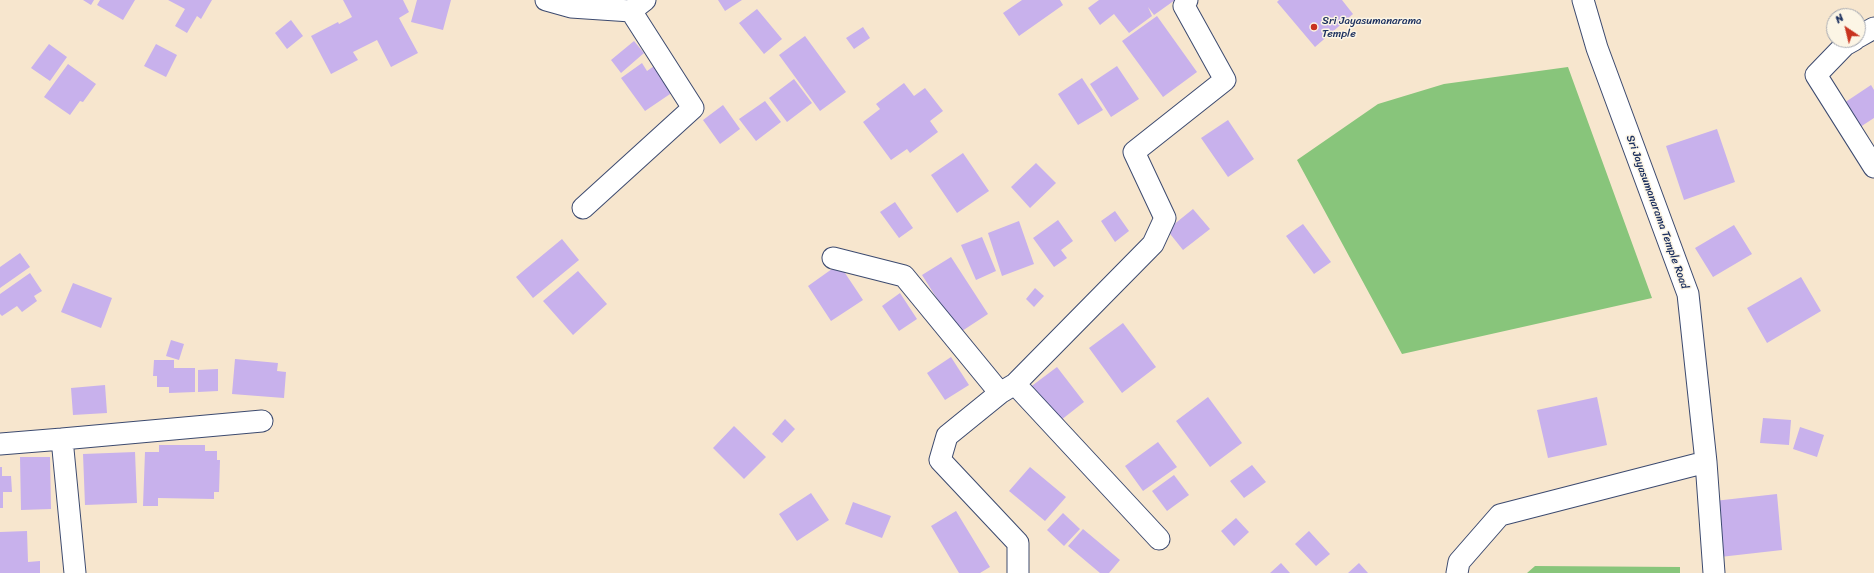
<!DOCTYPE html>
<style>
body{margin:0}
#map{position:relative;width:1874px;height:573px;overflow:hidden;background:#f7e6ce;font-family:Sriracha,sans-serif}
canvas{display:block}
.north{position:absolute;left:1826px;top:8px;width:40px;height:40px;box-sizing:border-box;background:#fcf5e5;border:1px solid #a2a6af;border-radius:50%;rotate:325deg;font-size:11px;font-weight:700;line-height:16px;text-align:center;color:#1b2f5e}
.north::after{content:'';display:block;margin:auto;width:14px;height:18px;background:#c8321e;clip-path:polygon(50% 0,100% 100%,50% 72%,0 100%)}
</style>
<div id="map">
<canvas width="1874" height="573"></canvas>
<div class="north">N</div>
</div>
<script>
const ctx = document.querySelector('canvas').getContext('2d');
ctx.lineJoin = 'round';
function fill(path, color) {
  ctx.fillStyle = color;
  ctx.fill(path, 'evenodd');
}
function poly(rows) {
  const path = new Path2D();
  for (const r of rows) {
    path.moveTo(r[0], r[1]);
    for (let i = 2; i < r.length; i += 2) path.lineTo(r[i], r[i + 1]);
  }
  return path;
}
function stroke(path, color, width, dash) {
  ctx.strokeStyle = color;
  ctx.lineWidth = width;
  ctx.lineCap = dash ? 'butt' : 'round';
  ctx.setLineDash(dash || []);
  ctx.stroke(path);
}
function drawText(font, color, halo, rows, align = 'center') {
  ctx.font = font + ' Sriracha,sans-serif';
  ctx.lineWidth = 3;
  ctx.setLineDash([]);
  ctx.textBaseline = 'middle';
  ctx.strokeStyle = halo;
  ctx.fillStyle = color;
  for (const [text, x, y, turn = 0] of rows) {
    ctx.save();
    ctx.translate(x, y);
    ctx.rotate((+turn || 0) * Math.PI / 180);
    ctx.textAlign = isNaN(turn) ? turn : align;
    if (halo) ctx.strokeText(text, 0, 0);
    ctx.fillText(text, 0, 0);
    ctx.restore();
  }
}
fill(poly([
 [1568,67,1652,298,1402,354,1297,160,1378,104,1444,84],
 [1535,566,1680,567,1680,573,1527,573]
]), '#88c57b');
fill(poly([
 [83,0,94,0,91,5],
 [100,0,135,0,123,20,97,5],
 [168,0,212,0,201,19,197,16,187,33,175,26,185,9],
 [343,0,403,0,409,12,399,18,418,53,391,67,377,40,353,52,358,60,331,74,311,36,338,22,339,24,352,17],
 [417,0,451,0,443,30,411,22],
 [718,0,742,0,725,11],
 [1022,0,1060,0,1063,5,1019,36,1003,13],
 [1099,0,1175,0,1154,15,1148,7,1152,16,1129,33,1114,14,1100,25,1088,8],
 [1279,0,1342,0,1353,14,1315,47,1277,2],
 [757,9,782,39,764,54,739,23],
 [1157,16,1197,72,1163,97,1122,41],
 [291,20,303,36,287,49,275,33],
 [863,27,870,38,854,49,846,38],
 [805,36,846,92,820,111,779,55],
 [634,41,644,53,621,73,611,60],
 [49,44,67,57,50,81,31,68],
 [156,44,177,55,166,77,144,66],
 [642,63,647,71,654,66,673,92,645,111,621,78],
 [68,64,96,84,83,102,80,101,70,115,44,97],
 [1117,66,1139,99,1111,117,1090,84],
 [1082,78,1103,110,1078,125,1058,94],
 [794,79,812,103,787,122,769,98],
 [904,83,914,96,925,88,943,111,930,121,938,132,910,153,907,149,891,160,863,122,880,109,876,104],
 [1871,85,1874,90,1874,118,1854,131,1838,107],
 [765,101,781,122,756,141,739,119],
 [723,105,740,129,720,144,703,120],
 [1228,120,1254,159,1228,177,1201,138],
 [1717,129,1735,182,1684,200,1666,146],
 [963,153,989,191,957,213,931,175],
 [1036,163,1056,183,1030,208,1011,187],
 [895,202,913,228,899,238,880,212],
 [1193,209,1210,229,1183,250,1167,230],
 [1115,211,1129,231,1115,242,1101,221],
 [1058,220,1073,241,1061,250,1067,258,1054,267,1033,238],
 [1019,221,1034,264,1002,276,988,233],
 [1303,224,1331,262,1314,274,1286,236],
 [1734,225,1752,254,1713,277,1695,248],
 [982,237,996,271,976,280,961,245],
 [562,239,579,260,533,298,516,277],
 [20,253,30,267,0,288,0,267],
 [951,257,988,314,959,333,922,275],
 [839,264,863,300,831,321,808,286],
 [578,271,607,304,573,335,543,301],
 [30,273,42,291,34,296,37,301,22,312,17,306,2,316,0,314,0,294],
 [1801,277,1821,311,1767,343,1747,308],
 [73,283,112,298,101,328,61,312],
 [1035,288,1044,296,1034,307,1026,299],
 [900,293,917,319,899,331,882,306],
 [1123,323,1156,367,1122,393,1089,348],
 [171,340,184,344,179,360,166,356],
 [951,357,969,385,945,400,927,373],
 [235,359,278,363,277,371,286,372,284,398,232,394],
 [154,360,174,360,174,368,195,368,195,392,169,393,169,387,157,387,157,376,153,376],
 [1057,367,1084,402,1056,424,1029,388],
 [218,369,218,391,198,392,198,370],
 [105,385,107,413,73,415,71,388],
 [1208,397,1242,443,1210,467,1176,421],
 [1597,397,1607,445,1548,458,1537,410],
 [1763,418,1791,420,1789,445,1760,443],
 [785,419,795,429,782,443,772,434],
 [734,426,766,457,744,479,713,448],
 [1800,427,1824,435,1817,457,1793,449],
 [1158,442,1177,467,1143,491,1125,466],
 [159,445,205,445,205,451,217,451,217,460,220,460,219,492,214,492,214,499,158,498,158,506,143,506,145,452,159,452],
 [135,452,137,503,85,505,83,454],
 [20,457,50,457,51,509,21,510],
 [1252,465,1266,482,1244,498,1230,481],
 [0,467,2,467,2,476,11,476,12,492,3,492,3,508,0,508],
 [1030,467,1066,497,1045,521,1009,491],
 [1174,475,1189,495,1167,511,1152,491],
 [811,493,829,520,797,541,779,514],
 [1777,494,1782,550,1720,557,1714,501],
 [853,502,891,516,882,538,845,524],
 [956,511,990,567,980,573,959,573,931,526],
 [1063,513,1080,529,1064,546,1047,530],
 [1236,518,1249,532,1234,546,1221,531],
 [1083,529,1120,560,1109,573,1100,573,1068,546],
 [27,531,28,562,40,561,40,573,0,573,0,532],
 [1309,531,1330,554,1316,566,1295,544],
 [1281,563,1290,573,1270,573],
 [1359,563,1368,573,1348,573]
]), '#c8b1ec');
const minor = poly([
 [546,0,571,7,631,11,645,0],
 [1583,0,1597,48,1688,294,1706,462,1714,573],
 [1858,37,1874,28],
 [1854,40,1845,45,1816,75,1874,167],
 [583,208,693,108,631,11],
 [833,258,904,276,1000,393],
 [1015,384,1159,539],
 [62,439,262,421],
 [0,444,62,439,75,573],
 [1018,573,1018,543,940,460,947,436,1000,393,1015,384,1153,244,1165,218,1134,152,1225,80,1184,6,1187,0],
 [1457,573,1459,562,1500,515,1706,462]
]);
stroke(minor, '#3c4a6f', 23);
stroke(minor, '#fff', 21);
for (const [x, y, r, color] of [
 [1314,27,4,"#c8321e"]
]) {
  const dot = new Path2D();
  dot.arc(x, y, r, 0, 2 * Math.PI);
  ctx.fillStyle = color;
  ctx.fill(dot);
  stroke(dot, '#fcf5e5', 1.5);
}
drawText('11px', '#1b2f5e', '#fcf5e5', [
 ["Sri Jayasumanarama",1322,21],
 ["Temple",1322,34]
], 'left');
drawText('11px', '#1b2f5e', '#fcf5e5', [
 ["Sri Jayasumanarama Temple Road",1657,212,70]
]);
</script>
